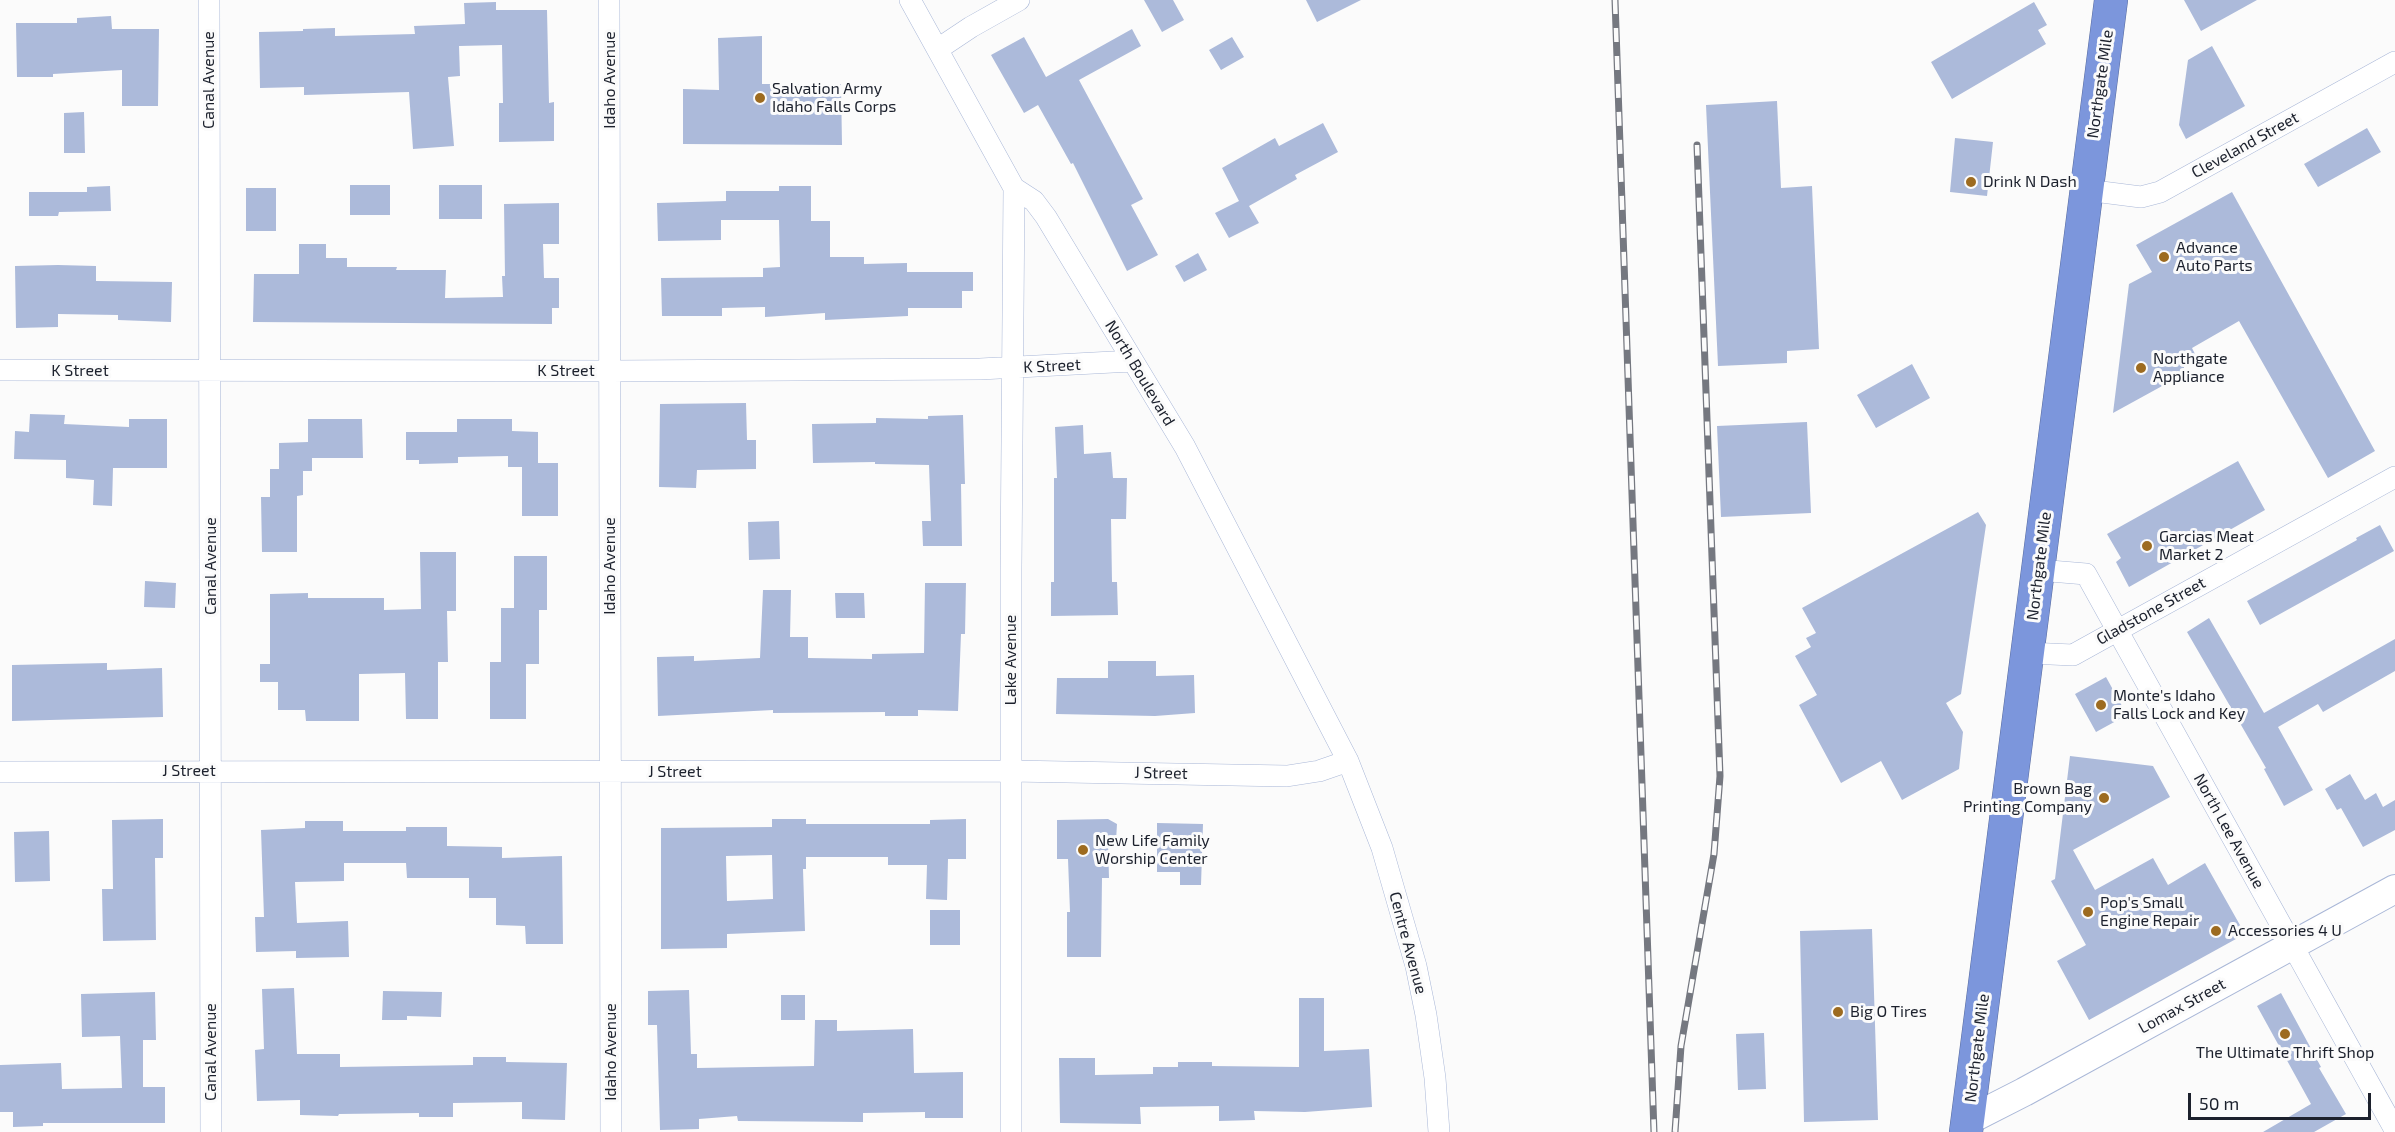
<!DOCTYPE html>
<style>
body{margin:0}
#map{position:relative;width:2395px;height:1132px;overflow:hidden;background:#fbfbfb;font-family:"Exo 2",sans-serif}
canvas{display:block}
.scale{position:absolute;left:2188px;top:1093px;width:183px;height:27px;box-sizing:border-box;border:3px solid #1c212d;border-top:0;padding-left:8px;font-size:18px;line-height:21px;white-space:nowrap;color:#1c212d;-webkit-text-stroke:4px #fbfbfb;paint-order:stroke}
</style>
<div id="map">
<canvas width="2395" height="1132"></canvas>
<div class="scale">50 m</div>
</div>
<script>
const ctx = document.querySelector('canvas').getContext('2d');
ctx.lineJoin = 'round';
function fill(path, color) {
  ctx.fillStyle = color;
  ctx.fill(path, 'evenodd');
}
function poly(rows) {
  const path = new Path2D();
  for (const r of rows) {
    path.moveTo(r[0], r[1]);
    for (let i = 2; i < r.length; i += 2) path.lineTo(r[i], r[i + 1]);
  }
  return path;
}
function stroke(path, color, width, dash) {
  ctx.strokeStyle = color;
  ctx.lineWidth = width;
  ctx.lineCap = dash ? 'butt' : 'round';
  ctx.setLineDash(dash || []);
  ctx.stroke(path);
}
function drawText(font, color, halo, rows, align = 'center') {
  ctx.font = font + ' "Exo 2",sans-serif';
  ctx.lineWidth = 6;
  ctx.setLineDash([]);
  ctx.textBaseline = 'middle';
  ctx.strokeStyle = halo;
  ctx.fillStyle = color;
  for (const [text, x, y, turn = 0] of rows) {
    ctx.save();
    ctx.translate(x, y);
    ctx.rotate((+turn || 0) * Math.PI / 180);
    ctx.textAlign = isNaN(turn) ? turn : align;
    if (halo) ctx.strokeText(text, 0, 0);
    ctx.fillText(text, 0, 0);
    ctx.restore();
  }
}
fill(poly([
 [1144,0,1173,0,1184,20,1162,32],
 [1306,0,1361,0,1317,22],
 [2184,0,2257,0,2201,31],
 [496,2,496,10,547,10,549,103,554,102,554,141,499,142,499,103,503,103,502,45,459,46,460,76,448,77,454,146,413,149,409,92,304,95,304,87,260,88,259,32,303,31,303,29,335,28,335,36,415,34,414,26,465,24,464,3],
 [2034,2,2047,25,2038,30,2046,44,1952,99,1931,62],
 [111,16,112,29,159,29,158,106,122,106,122,70,53,74,53,77,17,77,16,23,77,23,77,18],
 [1132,29,1141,46,1079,80,1143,199,1131,205,1158,255,1127,271,1073,163,1071,164,1038,105,1024,113,991,55,1024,37,1046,77],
 [762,36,762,84,841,84,842,145,683,144,683,89,719,90,718,38],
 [1232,37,1244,57,1221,70,1209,50],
 [2212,46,2245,106,2186,139,2179,125,2188,60],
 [1777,101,1781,188,1812,186,1819,349,1787,351,1787,363,1718,366,1706,105],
 [84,112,85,153,64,153,64,113],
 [1323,123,1338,152,1295,175,1297,179,1249,206,1259,223,1229,238,1215,213,1239,201,1222,168,1275,138,1279,146],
 [2367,128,2381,152,2318,187,2304,164],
 [1955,138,1993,142,1987,196,1950,192],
 [350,185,390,185,390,215,350,215],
 [439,185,482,185,482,219,439,219],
 [110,186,111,211,59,212,58,216,29,216,29,192,87,192,87,187],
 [779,186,811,186,811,221,830,221,830,257,864,257,864,264,907,263,907,272,973,272,973,291,962,291,962,308,908,308,908,316,825,320,825,313,765,317,765,307,722,308,722,316,662,316,661,278,763,277,763,268,780,267,779,220,721,220,721,240,658,241,657,203,726,201,726,191,779,191],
 [246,188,276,188,276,231,246,231],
 [2232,192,2375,451,2328,478,2239,321,2192,348,2197,358,2184,366,2184,374,2113,413,2129,284,2152,272,2136,245],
 [559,203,559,244,543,244,544,278,559,278,559,308,552,308,552,324,253,322,254,274,299,274,299,244,326,244,326,258,347,258,347,267,397,267,396,270,446,270,445,298,503,297,502,276,505,276,504,204],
 [1198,253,1207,270,1184,282,1175,266],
 [58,265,96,266,96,281,172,282,171,322,118,320,118,315,58,314,58,327,16,328,15,266],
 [1912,364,1930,398,1876,428,1857,395],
 [746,403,747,440,756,440,756,469,697,470,696,488,659,487,660,404],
 [30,414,65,415,64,424,129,427,129,419,167,419,167,468,113,468,112,506,93,505,94,480,66,478,66,460,14,459,15,431,29,432],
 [963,415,965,484,961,484,962,546,923,546,922,521,931,521,929,465,875,464,875,462,813,463,812,424,876,423,876,418,928,419,928,416],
 [308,419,362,419,363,458,312,458,312,471,303,471,303,495,297,496,297,552,262,552,261,497,270,497,270,469,279,469,279,443,308,442],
 [457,419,512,419,512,431,538,432,538,463,558,463,558,516,522,516,522,467,508,467,508,456,458,457,458,463,419,464,419,460,406,460,406,432,457,432],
 [1807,422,1811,513,1721,517,1717,426],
 [1083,425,1084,454,1111,452,1113,478,1127,478,1126,519,1111,519,1112,582,1117,582,1118,615,1051,616,1051,582,1054,582,1054,478,1057,478,1055,427],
 [2238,461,2265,510,2129,587,2116,562,2121,558,2107,534],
 [1978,512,1986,525,1961,694,1946,703,1963,732,1959,769,1902,800,1881,761,1841,783,1799,705,1817,695,1795,656,1811,647,1806,638,1816,633,1802,608],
 [779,521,780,559,749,560,748,522],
 [2380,525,2394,551,2260,625,2247,601,2357,540,2356,538],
 [420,552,456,552,456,611,447,611,448,662,438,662,438,719,406,719,405,673,359,674,359,721,306,721,305,710,278,710,278,682,260,682,260,664,270,664,270,594,308,593,308,598,384,598,384,610,421,609],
 [514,556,547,556,547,610,539,610,539,664,526,664,526,719,490,719,490,662,501,662,501,608,514,608],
 [145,581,176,583,175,608,144,607],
 [925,583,966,583,965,634,961,634,958,711,918,710,918,716,885,716,885,712,773,713,773,710,658,716,657,657,694,656,694,661,760,658,763,590,791,590,790,637,808,637,808,658,872,659,872,654,924,653],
 [835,593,864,593,865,618,836,618],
 [2209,618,2264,713,2395,639,2395,671,2323,712,2318,704,2278,727,2313,790,2284,806,2264,769,2266,768,2187,632],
 [1108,661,1156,661,1156,676,1194,675,1195,713,1155,716,1056,714,1057,678,1108,678],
 [107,663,107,670,162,668,163,717,12,721,12,665],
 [2106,677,2127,715,2096,732,2075,694],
 [2070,756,2153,766,2170,797,2073,850,2095,890,2153,858,2168,885,2205,863,2245,934,2089,1020,2057,961,2086,945,2051,881,2055,879],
 [2350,774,2365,800,2376,793,2383,807,2395,800,2395,830,2363,847,2341,808,2337,810,2325,789],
 [163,819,163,858,155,858,156,940,103,941,102,889,113,889,112,820],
 [772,819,806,819,806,824,930,824,930,820,966,819,966,859,948,859,947,900,926,899,927,865,888,865,888,857,806,857,806,869,803,869,805,931,727,934,727,948,661,949,661,828,772,827],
 [772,855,773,899,727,901,726,856],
 [1108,819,1117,824,1116,841,1108,841,1109,878,1102,878,1101,957,1067,957,1067,912,1070,912,1068,859,1057,859,1057,820],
 [305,821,343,821,343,831,406,831,406,827,447,827,447,846,502,847,502,858,562,856,563,944,526,944,525,926,496,925,496,898,469,898,469,878,407,878,406,863,344,863,344,881,295,882,297,923,348,921,349,957,296,958,296,951,256,952,255,917,264,917,261,830,305,828],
 [1157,823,1203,824,1201,885,1180,885,1180,872,1157,872],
 [49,831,50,881,15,882,14,832],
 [930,910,960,910,960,945,930,945],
 [1872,929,1878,1120,1804,1122,1800,931],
 [294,988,297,1054,340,1054,340,1067,473,1065,473,1057,506,1057,506,1062,567,1063,565,1120,522,1119,522,1102,453,1103,453,1117,419,1117,419,1113,339,1114,338,1116,300,1115,300,1100,257,1101,255,1050,264,1049,262,989],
 [689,990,691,1054,697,1054,697,1068,814,1066,815,1020,837,1020,837,1031,913,1029,914,1073,963,1072,963,1118,925,1118,925,1112,863,1113,863,1122,738,1121,737,1116,699,1119,699,1129,660,1130,657,1025,648,1025,648,991],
 [383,991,442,992,441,1017,407,1016,407,1020,382,1020],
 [155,992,156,1040,143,1040,143,1087,165,1087,165,1123,43,1123,43,1126,13,1127,13,1112,0,1112,0,1065,61,1063,62,1089,122,1088,120,1036,82,1037,81,994],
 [2281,993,2321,1067,2319,1068,2346,1114,2314,1132,2263,1132,2311,1104,2257,1006],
 [781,995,805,995,805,1020,781,1020],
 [1299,998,1324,998,1324,1051,1369,1049,1372,1107,1305,1112,1254,1111,1255,1120,1219,1121,1219,1106,1140,1107,1141,1124,1060,1123,1059,1058,1095,1058,1095,1075,1153,1074,1153,1067,1178,1067,1178,1062,1212,1062,1212,1066,1299,1067],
 [1764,1033,1766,1089,1738,1090,1736,1034]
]), '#acbada');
const street = poly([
 [209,0,211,1132],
 [609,0,611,1132],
 [910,0,1014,188,1034,201,1046,217,1185,447,1348,761,1382,848,1416,966,1426,1015,1435,1078,1439,1132],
 [938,49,971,27,1019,0],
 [2086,190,2141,197,2160,192,2395,62],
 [0,370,610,371,980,369,1132,361],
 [2038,570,2086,574,2395,1130],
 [2028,653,2073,655,2395,477],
 [0,772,1011,771,1287,776,1319,771,1348,761],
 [1011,1132,1011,569,1014,188]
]);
const secondary = poly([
 [1967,1121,2024,1092,2395,889]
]);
const highway = poly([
 [1966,1132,2111,0]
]);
stroke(street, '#a9b7d7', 22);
stroke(secondary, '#a9b7d7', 30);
stroke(highway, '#5a6d9f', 34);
stroke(street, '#fff', 21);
stroke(secondary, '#fff', 28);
stroke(highway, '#7c96dc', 33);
const rail = poly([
 [1615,0,1654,1132],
 [1675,1132,1681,1046,1714,854,1720,776,1697,145]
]);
stroke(rail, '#757880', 7);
stroke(rail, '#fbfbfb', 4.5, [14]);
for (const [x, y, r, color] of [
 [760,98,6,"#9d6b20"],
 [1971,182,6,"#9d6b20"],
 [2164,257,6,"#9d6b20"],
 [2141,368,6,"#9d6b20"],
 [2147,546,6,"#9d6b20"],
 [2101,705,6,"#9d6b20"],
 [2104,798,6,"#9d6b20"],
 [1083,850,6,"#9d6b20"],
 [2088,912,6,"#9d6b20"],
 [2216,931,6,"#9d6b20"],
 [1838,1012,6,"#9d6b20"],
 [2285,1034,6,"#9d6b20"]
]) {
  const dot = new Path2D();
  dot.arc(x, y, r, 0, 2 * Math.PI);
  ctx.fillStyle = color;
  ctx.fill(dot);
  stroke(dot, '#fbfbfb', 2);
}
drawText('16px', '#1c212d', '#fbfbfb', [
 ["Canal Avenue",209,80,-90],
 ["Idaho Avenue",610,80,-90],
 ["Northgate Mile",2100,84,-82],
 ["Cleveland Street",2245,145,-29],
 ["K Street",1052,366,-3],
 ["K Street",80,371],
 ["K Street",566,371],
 ["North Boulevard",1140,373,59],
 ["Canal Avenue",211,566,-90],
 ["Idaho Avenue",610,566,-90],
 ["Northgate Mile",2039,566,-83],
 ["Gladstone Street",2151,611,-29],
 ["Lake Avenue",1011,660,-90],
 ["J Street",189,771],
 ["J Street",675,772],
 ["J Street",1161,773,1],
 ["North Lee Avenue",2229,831,61],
 ["Centre Avenue",1408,943,75],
 ["Lomax Street",2182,1006,-29],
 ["Northgate Mile",1977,1048,-83],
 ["Canal Avenue",211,1052,-90],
 ["Idaho Avenue",611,1052,-90]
]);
drawText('16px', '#1c212d', '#fbfbfb', [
 ["Salvation Army",772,89],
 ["Idaho Falls Corps",772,107],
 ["Drink N Dash",1983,182],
 ["Advance",2176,248],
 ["Auto Parts",2176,266],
 ["Northgate",2153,359],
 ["Appliance",2153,377],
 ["Garcias Meat",2159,537],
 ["Market 2",2159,555],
 ["Monte's Idaho",2113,696],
 ["Falls Lock and Key",2113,714],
 ["Brown Bag",2092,789,"right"],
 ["Printing Company",2092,807,"right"],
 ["New Life Family",1095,841],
 ["Worship Center",1095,859],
 ["Pop's Small",2100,903],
 ["Engine Repair",2100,921],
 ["Accessories 4 U",2228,931],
 ["Big O Tires",1850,1012],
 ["The Ultimate Thrift Shop",2285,1053,"center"]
], 'left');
</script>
